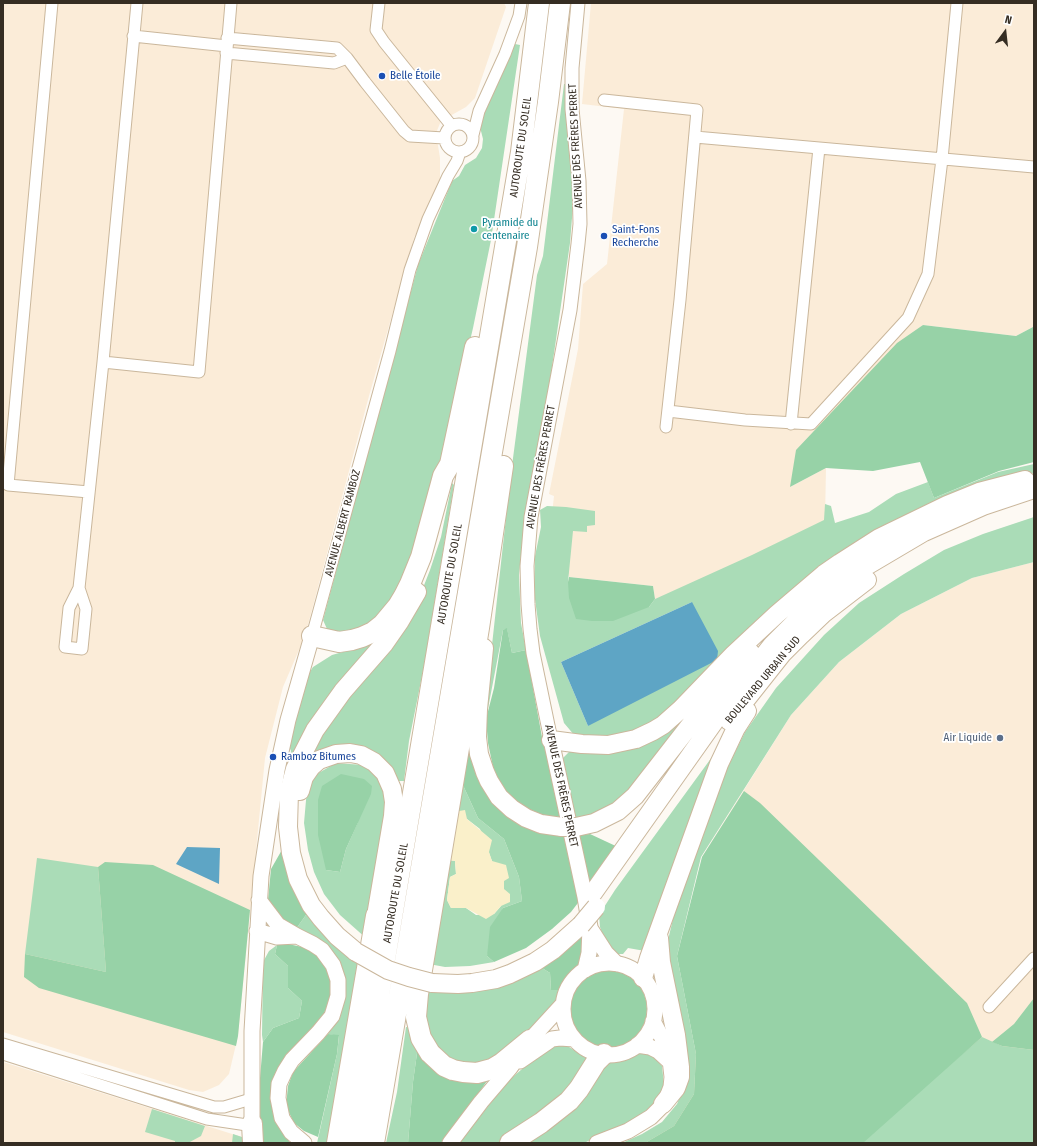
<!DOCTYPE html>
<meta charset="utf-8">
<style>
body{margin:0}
#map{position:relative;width:1037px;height:1146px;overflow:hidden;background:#fdf9f3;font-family:"Fira Sans Condensed",sans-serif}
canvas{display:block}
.frame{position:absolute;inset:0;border:4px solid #352d23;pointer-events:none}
.north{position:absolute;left:985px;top:12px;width:40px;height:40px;-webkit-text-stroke:3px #fff;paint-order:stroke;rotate:15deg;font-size:11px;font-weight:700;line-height:16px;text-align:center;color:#352d23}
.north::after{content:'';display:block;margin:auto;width:14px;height:18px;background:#352d23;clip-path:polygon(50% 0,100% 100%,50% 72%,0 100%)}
</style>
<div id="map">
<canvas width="1037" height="1146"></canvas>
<div class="frame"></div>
<div class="north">N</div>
</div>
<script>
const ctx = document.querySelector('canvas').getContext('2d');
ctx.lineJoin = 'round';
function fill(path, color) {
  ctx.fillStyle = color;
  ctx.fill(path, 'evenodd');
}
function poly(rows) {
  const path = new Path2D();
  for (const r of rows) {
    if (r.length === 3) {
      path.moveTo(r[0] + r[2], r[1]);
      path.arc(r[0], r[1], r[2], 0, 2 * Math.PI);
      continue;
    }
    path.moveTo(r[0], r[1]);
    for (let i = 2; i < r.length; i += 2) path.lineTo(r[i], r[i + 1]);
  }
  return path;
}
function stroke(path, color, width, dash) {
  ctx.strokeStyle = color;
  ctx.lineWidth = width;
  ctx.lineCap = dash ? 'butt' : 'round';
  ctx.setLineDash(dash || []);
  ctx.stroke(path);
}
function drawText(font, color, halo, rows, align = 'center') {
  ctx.font = font + ' "Fira Sans Condensed",sans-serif';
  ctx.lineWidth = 3.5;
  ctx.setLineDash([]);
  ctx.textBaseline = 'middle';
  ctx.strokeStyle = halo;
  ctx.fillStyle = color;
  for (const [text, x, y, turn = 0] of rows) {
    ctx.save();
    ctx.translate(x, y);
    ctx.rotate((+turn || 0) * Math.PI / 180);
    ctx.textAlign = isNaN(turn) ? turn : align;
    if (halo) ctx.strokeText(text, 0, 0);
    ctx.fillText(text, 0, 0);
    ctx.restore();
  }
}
fill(poly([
 [3,3,504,3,506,7,475,98,466,107,441,121,436,133,440,158,440,181,414,238,369,396,305,636,283,687,265,758,238,1036,229,1074,219,1085,203,1092,189,1090,3,1032],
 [591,3,1034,3,1034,309,1033,327,1016,336,923,325,790,487,826,468,825,520,818,541,655,599,653,586,569,577,552,514,554,496,549,494,578,349,583,284,607,264,624,109,582,104],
 [1034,562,1034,1143,645,1143,694,1094,702,857,791,715,839,662,901,614,972,578],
 [3,1062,245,1138,245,1143,3,1143]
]), '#fbecd8');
fill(poly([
 [515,44,520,45,491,240,473,328,447,439,418,549,383,616,348,636,327,629,323,620,418,265,452,181,459,176,465,165,476,158,482,148,483,139,480,127,482,118],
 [564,84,567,84,574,193,570,243,543,429,524,523,519,575,521,623,526,650,512,653,507,629,503,630,486,719,492,645,510,481,537,275,543,256],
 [1034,464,1034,473,993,483,921,510,662,716,640,729,613,737,575,736,564,723,540,636,534,592,535,556,541,527,540,510,547,506,566,507,595,511,595,525,587,526,587,532,573,531,568,582,649,607,655,599,752,555,824,520,825,504,831,506,835,523,869,512,896,494,928,482,934,498,998,472],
 [692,602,588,726,561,662],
 [452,483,454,485,424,666,409,741,404,781,397,781,383,759,305,759,290,756,291,751,289,746,306,678,313,667,332,655,364,646,421,593,430,570,441,537],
 [1034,517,1034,562,972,578,901,614,839,662,791,715,701,857,677,956,696,1054,694,1094,674,1126,645,1143,622,1143,642,1134,662,1122,677,1104,686,1082,666,956,668,940,673,919,689,869,721,781,745,732,776,688,824,635,859,603,904,574,944,550,983,534],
 [698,701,639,781,617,801,599,813,576,818,563,758,571,750,608,750],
 [720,746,645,951,628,948,623,954,613,954,606,945,600,927,599,915,615,890],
 [336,763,363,765,377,776,385,790,386,808,367,939,340,915,324,894,314,872,308,850,304,823,307,789,315,775],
 [358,822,346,849,340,872,326,870],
 [462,783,478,818,504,839,519,877,522,901,503,908,487,956,494,962,470,966,445,967,429,964,449,860,455,861,456,874,450,877,447,900,451,908,466,908,476,915,494,914,501,906,504,889,503,881,492,861,480,829,467,819,456,814],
 [37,858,98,867,106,972,25,954],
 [308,912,361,965,332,1143,317,1143,337,1054,339,1036,328,1034,334,1026,342,1009,345,991,296,929],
 [277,945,275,954,288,966,288,988,302,1001,299,1018,273,1028,263,1042,262,1035,263,962,269,951],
 [542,968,550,973,551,990,559,990,554,1006,498,1058,468,1069,432,1048,421,1013,424,991],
 [406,1027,413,1028,418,1046,413,1082,408,1143,386,1143,397,1092],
 [982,1037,1002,1046,1034,1050,1034,1143,859,1143],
 [566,1045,589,1060,574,1087,501,1143,459,1143,508,1081,542,1052,554,1046],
 [638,1053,652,1055,662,1066,664,1085,656,1102,642,1116,584,1143,521,1143,604,1064,621,1061],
 [152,1109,205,1126,201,1136,188,1143,175,1143,175,1141,145,1132],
 [233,1134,245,1138,245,1143,232,1143]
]), '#aadcb7');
fill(poly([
 [1034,309,1034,462,999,471,934,498,920,462,873,471,826,468,790,487,796,450,897,343,923,325,1016,336,1033,327],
 [569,577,653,586,655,599,649,607,613,621,592,621,576,619,569,598,568,582],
 [507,628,512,653,526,650,542,737,562,817,544,816,519,804,503,789,493,767,488,743,486,719,494,688,503,630],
 [465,751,470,751,478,778,493,803,569,836,590,834,620,848,571,912,552,929,526,948,494,962,487,956,490,927,503,908,522,901,519,877,504,839,478,818,462,783],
 [341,774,364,779,372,786,371,794,346,849,340,872,326,870,318,835,318,800,322,786],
 [744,791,760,803,967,1003,982,1037,863,1143,645,1143,674,1126,694,1094,696,1054,677,956,702,857],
 [283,848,308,912,296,929,273,916,268,900,271,869],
 [105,862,153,865,250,910,238,1036,236,1046,39,988,24,977,25,954,106,972,98,867],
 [583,933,583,963,570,973,559,990,551,990,550,973,542,968],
 [288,944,307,948,321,958,331,980,330,1002,322,1017,285,1059,274,1077,271,1104,276,1121,290,1143,263,1143,259,1122,259,1090,263,1042,273,1028,299,1018,302,1001,288,988,288,966,275,954,277,945],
 [608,1009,39],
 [1034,998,1034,1050,1002,1046,992,1042,1014,1024],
 [328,1034,339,1035,337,1054,318,1137,304,1131,294,1123,286,1106,288,1086,293,1072],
 [418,1046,467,1080,487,1081,462,1117,443,1141,440,1143,408,1143,413,1082]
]), '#97d2a7');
fill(poly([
 [465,810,467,819,492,840,489,852,492,861,506,865,509,878,504,881,504,889,510,894,510,902,501,906,494,914,486,919,466,908,451,908,447,900,450,877,456,874,455,861,449,860,456,814,459,811]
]), '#faf0ca');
fill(poly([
 [692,602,718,651,717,660,588,726,561,662],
 [187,847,220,848,219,884,176,864]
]), '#5ea5c5');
const minor = poly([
 [52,3,8,485,89,492],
 [379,3,376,30,384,42,451,125],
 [133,36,227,46],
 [227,38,337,48,347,58,365,82,404,131,410,136,444,138],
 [226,53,334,63,347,58],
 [604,100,697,110,680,300,666,427],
 [459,138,14],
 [473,135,479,111,505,54,519,16,521,3],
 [695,137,1034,167],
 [103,362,199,372,231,3],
 [668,411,745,420,811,424,908,318,928,274,942,159,957,3],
 [791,424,819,148],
 [79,588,86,609,82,649,65,647,69,608,79,588,103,362,137,3],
 [312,636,390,351,410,270,428,219,448,176,457,161,460,152],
 [989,1007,1034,958],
 [3,1044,214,1107,224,1107,251,1099],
 [3,1054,207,1119,247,1125,252,1124]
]);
const tertiary = poly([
 [551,740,533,653,530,629,528,604,527,566,531,517,570,310,578,244,580,224,579,181,572,109,572,68,578,3]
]);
const secondary = poly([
 [551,740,585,897,590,927,589,953,585,970],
 [259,900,278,925,297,936,313,944,322,950,333,965,338,980,338,996,332,1016,318,1033,292,1060,285,1071,279,1084,278,1098,282,1118,291,1132,304,1143],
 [590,928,606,953,617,964],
 [257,931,277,937,297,936],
 [609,1009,46],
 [637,1045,650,1047,658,1051,670,1062],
 [520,1061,552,1039,560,1038,574,1039],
 [252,1124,252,1031,261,876,277,770,288,720,312,636],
 [450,1143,481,1102,510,1068,530,1040,563,1004],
 [597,1143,628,1131,651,1117,660,1108,666,1100,671,1087,672,1077,669,1051,653,1021]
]);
const trunk = poly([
 [484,648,478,709,477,737,479,754,485,772,489,781,499,797,512,809,526,818,541,824,562,827],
 [729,721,782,654,801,635,824,613,867,580],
 [551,740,582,744,608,745,636,739,653,731,663,725,681,709,734,654,777,614,824,574,840,563,879,538,947,505,979,492,1025,480],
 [300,791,304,777,311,767,319,760,336,754,350,753,361,755,374,762,385,773,392,789,394,802,393,816,376,916],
 [576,827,594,823,618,811,635,796,698,715,751,653],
 [593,893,738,688,772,645,807,610,836,586,858,571,924,532,983,506,1034,489],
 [659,938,661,962,676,1035,680,1067,680,1077,676,1088,663,1104],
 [356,952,337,936,321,918,311,905,298,879,291,853,288,827,289,792,295,769,315,730,343,691,384,644,400,621,417,592],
 [643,978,649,958,719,764,736,728,747,711],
 [432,983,458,984,472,983,496,979,510,974,535,962,553,950,581,925]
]);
const motorway = poly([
 [503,466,479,628,418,994,416,1017,421,1038,430,1053,444,1066,453,1070,463,1072,477,1073,492,1069,502,1063,530,1040],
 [312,636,339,642,352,640,362,637,373,632,383,624,398,606,404,596,410,584,421,557,443,476,450,464,475,347],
 [252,1124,253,1143],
 [337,1143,376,916],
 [354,1143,521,152,539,3],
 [374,1143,527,247,548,102,560,3],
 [510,1143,541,1123,569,1101,579,1089,596,1062,604,1054]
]);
stroke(minor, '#cab79c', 13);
stroke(tertiary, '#cab79c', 15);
stroke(secondary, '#cab79c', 17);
stroke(trunk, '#cab79c', 20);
stroke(motorway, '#cab79c', 22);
stroke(minor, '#fff', 11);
stroke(tertiary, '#fff', 13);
stroke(secondary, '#fff', 15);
stroke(trunk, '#fff', 18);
stroke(motorway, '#fff', 20);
const trunkBridge = poly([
 [562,827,576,827],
 [581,925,596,907],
 [356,952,388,970,409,977,432,983]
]);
stroke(trunkBridge, '#cab79c', 20, []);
stroke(trunkBridge, '#fff', 18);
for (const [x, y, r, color] of [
 [382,76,4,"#1a4fb4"],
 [474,229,4,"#0f9aa8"],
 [604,236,4,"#1a4fb4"],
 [1000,738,4,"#5c6f8a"],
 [273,757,4,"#1a4fb4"]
]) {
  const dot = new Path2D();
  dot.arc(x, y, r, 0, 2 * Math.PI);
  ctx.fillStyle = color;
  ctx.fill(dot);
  stroke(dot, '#fff', 1.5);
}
drawText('11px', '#164399', '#fff', [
 ["Belle Étoile",390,76],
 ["Saint-Fons",612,230],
 ["Recherche",612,243],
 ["Ramboz Bitumes",281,757]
], 'left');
drawText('11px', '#352d23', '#fff', [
 ["AVENUE DES FRÈRES PERRET",576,146,-93],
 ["AUTOROUTE DU SOLEIL",521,147,-82],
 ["AVENUE DES FRÈRES PERRET",541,467,-80],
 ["AVENUE ALBERT RAMBOZ",343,523,-75],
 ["AUTOROUTE DU SOLEIL",450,574,-80],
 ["BOULEVARD URBAIN SUD",763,680,-50],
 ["AVENUE DES FRÈRES PERRET",561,786,78],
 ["AUTOROUTE DU SOLEIL",396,893,-80]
]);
drawText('11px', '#0d838f', '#fff', [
 ["Pyramide du",482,223],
 ["centenaire",482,236]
], 'left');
drawText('11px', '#4e5e75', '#fff', [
 ["Air Liquide",992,738]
], 'right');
</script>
